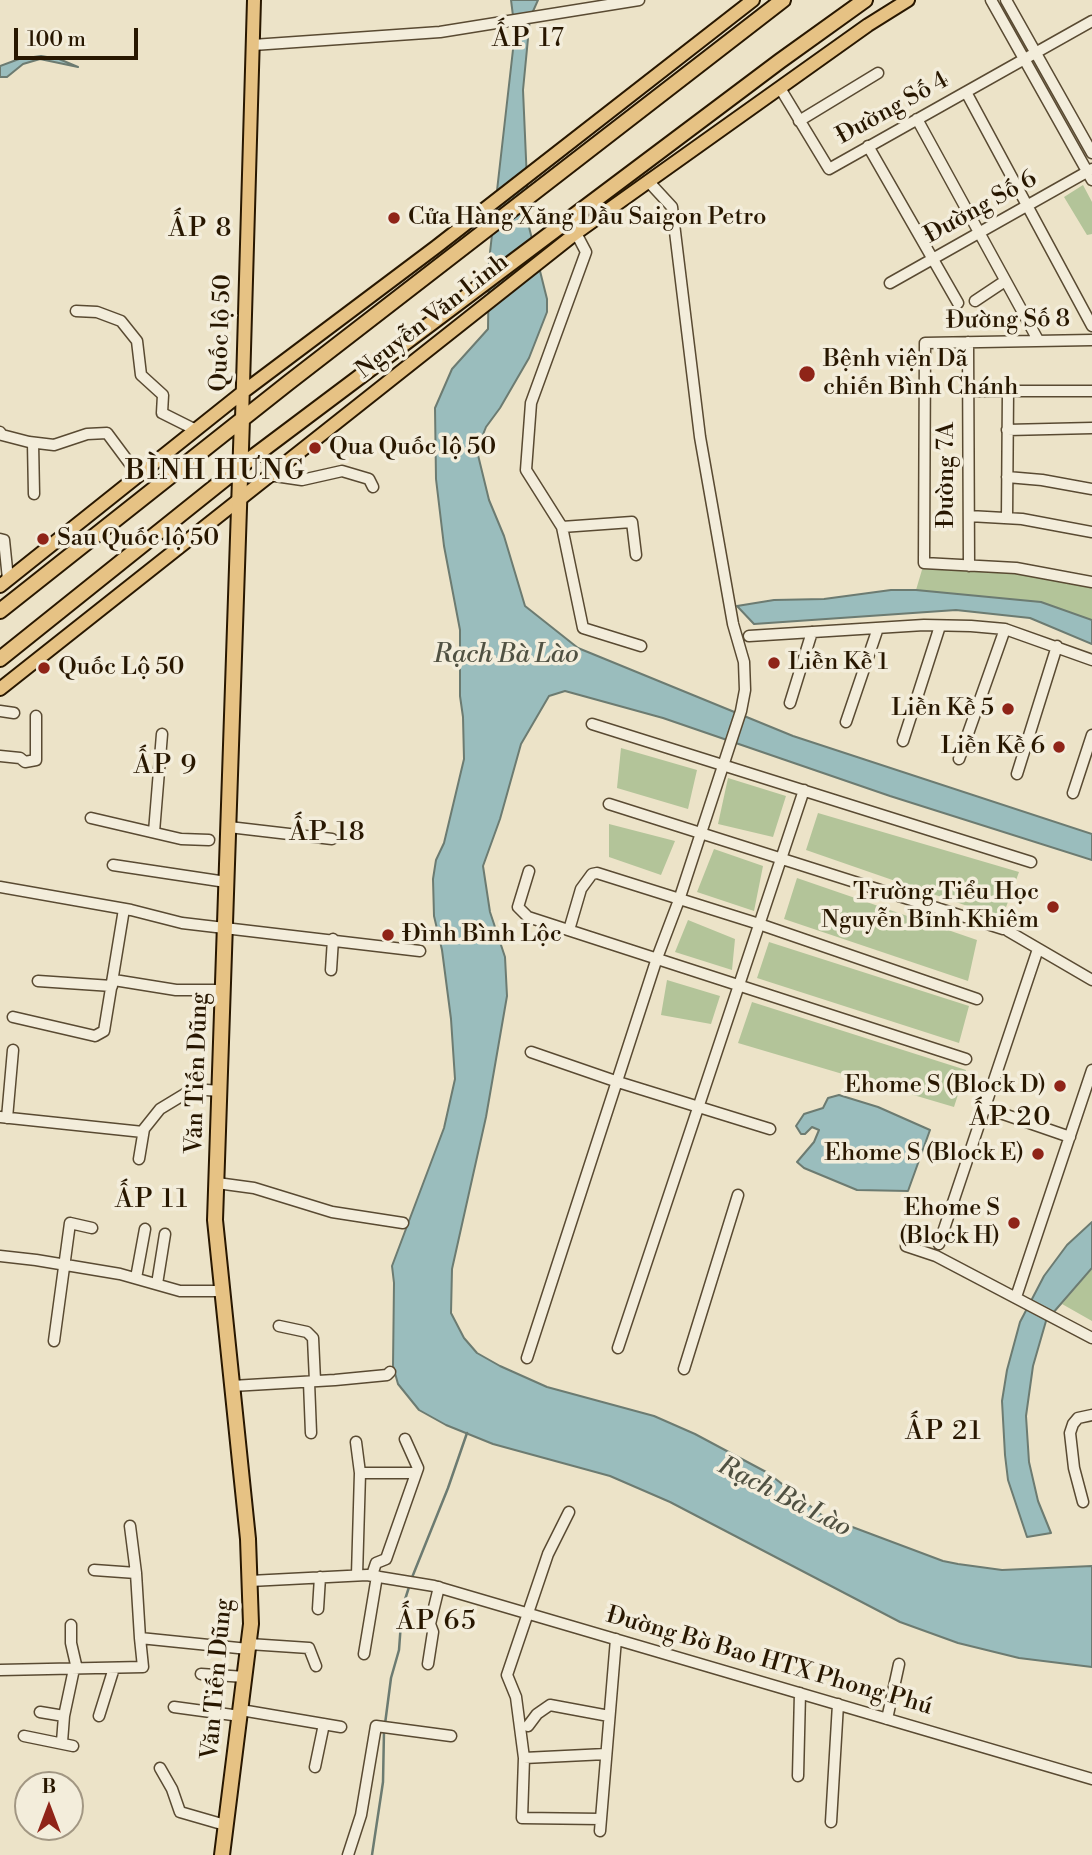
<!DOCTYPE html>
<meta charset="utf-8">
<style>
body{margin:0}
#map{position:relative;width:1092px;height:1855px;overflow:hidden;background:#ece3c8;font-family:"Libre Bodoni",serif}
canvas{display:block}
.north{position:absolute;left:14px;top:1771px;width:70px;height:70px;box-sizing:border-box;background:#f3eddb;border:2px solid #a29783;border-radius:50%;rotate:0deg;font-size:19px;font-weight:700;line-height:28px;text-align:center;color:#281700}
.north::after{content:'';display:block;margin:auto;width:24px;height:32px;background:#8f2418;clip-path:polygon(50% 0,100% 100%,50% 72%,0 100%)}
.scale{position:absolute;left:14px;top:28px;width:124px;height:32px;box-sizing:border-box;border:4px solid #281700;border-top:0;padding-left:9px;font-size:21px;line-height:24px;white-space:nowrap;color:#281700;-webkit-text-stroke:5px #f3eddb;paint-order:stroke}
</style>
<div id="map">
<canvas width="1092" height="1855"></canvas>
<div class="north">B</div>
<div class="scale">100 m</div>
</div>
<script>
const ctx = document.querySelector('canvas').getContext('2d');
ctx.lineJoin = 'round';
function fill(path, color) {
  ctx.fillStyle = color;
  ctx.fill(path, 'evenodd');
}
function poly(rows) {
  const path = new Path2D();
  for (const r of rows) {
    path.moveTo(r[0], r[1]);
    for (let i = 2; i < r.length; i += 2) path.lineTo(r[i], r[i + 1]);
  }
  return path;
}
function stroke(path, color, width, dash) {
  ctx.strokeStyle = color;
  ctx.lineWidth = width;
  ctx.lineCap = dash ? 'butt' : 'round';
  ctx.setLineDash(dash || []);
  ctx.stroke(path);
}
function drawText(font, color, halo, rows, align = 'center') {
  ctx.font = font + ' "Libre Bodoni",serif';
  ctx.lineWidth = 7;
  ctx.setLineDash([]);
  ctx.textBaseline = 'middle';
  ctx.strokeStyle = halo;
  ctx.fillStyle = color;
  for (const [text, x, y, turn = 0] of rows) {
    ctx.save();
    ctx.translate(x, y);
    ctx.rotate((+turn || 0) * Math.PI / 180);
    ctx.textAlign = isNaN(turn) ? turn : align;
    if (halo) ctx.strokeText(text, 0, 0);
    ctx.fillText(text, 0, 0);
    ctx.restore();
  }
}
fill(poly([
 [1083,185,1092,202,1092,234,1087,235,1064,197],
 [924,563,1016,568,1092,582,1092,620,1041,602,916,590],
 [621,748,697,770,688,809,617,788],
 [728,778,786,796,773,837,718,824],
 [818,813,1019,872,1002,918,806,850],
 [609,824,675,841,661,875,609,857],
 [714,849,763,866,754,911,697,892],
 [797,878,977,940,968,981,784,919],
 [688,920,735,939,732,970,675,952],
 [769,942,969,1006,959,1043,757,978],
 [667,980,720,996,711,1024,661,1015],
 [752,1002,966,1070,954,1107,738,1043],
 [1092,1269,1092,1321,1062,1304]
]), '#b3c499');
const water = poly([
 [511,0,538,0,530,18,523,90,529,227,547,299,547,312,529,358,500,408,486,427,480,442,478,455,489,500,504,536,525,606,578,648,793,736,1092,834,1092,860,890,796,663,718,565,691,549,696,521,744,500,819,483,866,490,912,505,957,507,996,486,1117,452,1269,451,1313,464,1338,477,1353,500,1366,547,1387,654,1416,695,1434,768,1473,823,1516,943,1561,958,1564,1002,1570,1092,1566,1092,1667,1019,1658,958,1643,900,1622,670,1502,610,1476,493,1444,446,1425,419,1410,398,1384,393,1366,394,1283,392,1266,444,1128,455,1079,451,1019,442,950,434,916,433,879,436,860,444,843,464,759,463,717,460,696,460,630,444,546,436,479,435,408,452,369,488,329,489,261,515,32,511,0],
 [41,56,59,59,78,67,40,59,23,64,7,77,0,77,0,66,19,59,41,56],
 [891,590,916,590,1041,602,1092,620,1092,644,1030,618,956,610,754,624,737,606,774,600,824,599,891,590],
 [839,1095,878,1107,930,1130,908,1191,857,1190,804,1168,797,1162,814,1142,819,1130,812,1127,805,1134,801,1134,796,1126,804,1114,823,1108,828,1098,839,1095],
 [1092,1222,1092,1268,1046,1321,1033,1366,1026,1416,1029,1462,1038,1501,1051,1533,1027,1537,1008,1480,1005,1455,1002,1401,1007,1370,1020,1322,1044,1276,1067,1245,1092,1222]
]);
fill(water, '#9abdbd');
stroke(water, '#6c7b71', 2);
stroke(poly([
 [411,1580,448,1488,467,1433],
 [385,1724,391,1678,399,1650,402,1609,409,1587],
 [372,1855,383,1782,384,1731]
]), '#6c7b71', 2.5);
const minor = poly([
 [991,0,1092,180],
 [1006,0,1092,153],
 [253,45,440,32,639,0],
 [780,88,829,169,1092,21],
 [966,92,1092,326],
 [917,119,1038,340],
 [799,121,878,73],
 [868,146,958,303],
 [576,233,586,252,531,403,526,470,562,527,583,628,641,646],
 [890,283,1092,169],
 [975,301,1005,281],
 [76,311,97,312,121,321,137,341,141,375,163,395,162,413,196,430],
 [1092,340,925,343,924,563,1016,568,1092,582],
 [968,342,969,566],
 [968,391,1092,391],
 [1007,430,1092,428],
 [0,432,2,435,29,442,54,445,87,434,107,433,139,476],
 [33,443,34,494],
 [268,475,302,480,342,471,369,479,373,487],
 [1007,477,1042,480,1092,489],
 [969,516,1022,519,1092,532],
 [1007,518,1008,391],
 [562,527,632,522,636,555],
 [0,539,4,540,8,579],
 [749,636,924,625,971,626,1005,629,1092,660],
 [790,703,812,632],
 [0,711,14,713],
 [846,722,878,628],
 [592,724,1031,862],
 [903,741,940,626],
 [0,756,20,758,25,762,36,760,36,716],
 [959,759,1005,629],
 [1017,774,1057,646],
 [1073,793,1092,735],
 [609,804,1003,929],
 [91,818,181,839,209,840],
 [229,827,332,839],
 [154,832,162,734],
 [113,865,226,882],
 [529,871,518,907,528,917,966,1059],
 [0,887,131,910,182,923,420,951],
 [569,930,581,889,592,874,597,873,759,924,977,999],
 [1008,931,1092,980],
 [331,970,333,939],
 [114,980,176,990,223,990],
 [38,981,112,986],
 [13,1017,95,1036,104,1031,124,909],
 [531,1052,618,1082,770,1129],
 [986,1108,1070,1137],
 [0,1117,143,1132],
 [7,1118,13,1050],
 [139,1159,144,1129,160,1109,193,1089,220,1091],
 [217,1183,254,1188,332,1212,403,1223],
 [939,1244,1038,949],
 [906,1246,936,1256,1092,1338],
 [0,1256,36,1260,120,1274,180,1291,222,1291],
 [136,1278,145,1229],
 [157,1284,165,1234],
 [1016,1297,1092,1070],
 [279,1326,307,1332,313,1338,315,1381],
 [54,1341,70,1223,92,1228],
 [618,1348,804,790],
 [527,1358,657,958,679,900,741,711,745,690,744,662,733,624,700,437,672,207,648,181],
 [684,1369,738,1195],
 [309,1382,311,1433],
 [232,1386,335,1380,387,1375,390,1372],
 [356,1442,360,1473,415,1473],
 [1083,1502,1074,1468,1070,1433,1073,1424,1078,1418,1092,1415],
 [569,1512,548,1554,507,1675,516,1697,524,1758,522,1818,601,1819],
 [130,1526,136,1573],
 [94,1570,136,1573,140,1638],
 [357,1575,360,1473],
 [372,1575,376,1563,386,1559,418,1468,405,1439],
 [250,1581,367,1575,434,1586,1092,1779],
 [318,1609,320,1577],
 [71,1625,71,1643,77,1669],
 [249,1644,309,1648,316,1666],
 [364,1654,377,1576],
 [428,1664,433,1632,430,1624,439,1587],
 [0,1670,143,1667,140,1638,248,1649],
 [201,1674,245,1677],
 [174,1707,240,1716],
 [241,1710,341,1727],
 [40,1712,64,1716,74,1669],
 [99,1716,114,1668],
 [887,1719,899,1664],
 [528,1726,537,1714,550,1705,609,1716],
 [24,1736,73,1746],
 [62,1742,64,1716],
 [524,1758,606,1754],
 [315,1767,324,1724],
 [160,1768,172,1789,180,1812,225,1825],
 [798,1776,800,1693],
 [831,1822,838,1704],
 [600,1831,616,1639],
 [348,1855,361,1815,376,1726,451,1736]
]);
const major = poly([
 [242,419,254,0],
 [0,586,243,392,436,247,753,0],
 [0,689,576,233,868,25,908,0]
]);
const highway = poly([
 [0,611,288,383,783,0],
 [0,659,241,466,780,61,865,0],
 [222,1855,251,1624,248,1539,215,1220,242,419]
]);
stroke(minor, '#594a32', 13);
stroke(major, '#281700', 16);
stroke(highway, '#281700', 18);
stroke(minor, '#f3eddb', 10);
stroke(major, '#e6c284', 12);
stroke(highway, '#e6c284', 14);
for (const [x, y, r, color] of [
 [394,218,7,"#8f2418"],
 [807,374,9,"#8f2418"],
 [315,448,7,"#8f2418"],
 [43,539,7,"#8f2418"],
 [774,663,7,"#8f2418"],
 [44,668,7,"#8f2418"],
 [1008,709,7,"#8f2418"],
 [1059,747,7,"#8f2418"],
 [1053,907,7,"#8f2418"],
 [388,935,7,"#8f2418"],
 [1060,1086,7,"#8f2418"],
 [1038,1154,7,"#8f2418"],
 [1014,1223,7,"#8f2418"]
]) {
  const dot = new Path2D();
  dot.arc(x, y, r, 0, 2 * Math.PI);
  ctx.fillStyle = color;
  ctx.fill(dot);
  stroke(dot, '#f3eddb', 2.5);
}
drawText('24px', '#281700', '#f3eddb', [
 ["Đường Số 4",893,109,-29],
 ["Đường Số 6",981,208,-29],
 ["Nguyễn Văn Linh",433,317,-38],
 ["Đường Số 8",1008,321,-1],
 ["Quốc lộ 50",222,333,-88],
 ["Đường 7A",947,475,-90],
 ["Văn Tiến Dũng",198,1073,-88],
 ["Đường Bờ Bao HTX Phong Phú",769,1662,16],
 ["Văn Tiến Dũng",218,1679,-85]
]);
drawText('24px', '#281700', '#f3eddb', [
 ["Cửa Hàng Xăng Dầu Saigon Petro",408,218],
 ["Bệnh viện Dã",823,360],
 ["chiến Bình Chánh",823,388],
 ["Qua Quốc lộ 50",329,448],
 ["Sau Quốc lộ 50",57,539],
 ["Liền Kề 1",788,663],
 ["Quốc Lộ 50",58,668],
 ["Liền Kề 5",994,709,"right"],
 ["Liền Kề 6",1045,747,"right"],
 ["Trường Tiểu Học",1039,893,"right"],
 ["Nguyễn Bỉnh Khiêm",1039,921,"right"],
 ["Đình Bình Lộc",402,935],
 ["Ehome S (Block D)",1046,1086,"right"],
 ["Ehome S (Block E)",1024,1154,"right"],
 ["Ehome S",1000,1209,"right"],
 ["(Block H)",1000,1237,"right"]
], 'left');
ctx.letterSpacing = '2px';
drawText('26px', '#281700', '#f3eddb', [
 ["ẤP 17",529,40],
 ["ẤP 8",201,230],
 ["ẤP 9",166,767],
 ["ẤP 18",328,834],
 ["ẤP 20",1011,1119],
 ["ẤP 11",152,1201],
 ["ẤP 21",944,1433],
 ["ẤP 65",437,1623]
]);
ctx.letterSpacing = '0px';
drawText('italic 26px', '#505142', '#f3eddb', [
 ["Rạch Bà Lào",506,656],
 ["Rạch Bà Lào",784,1498,27]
]);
ctx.letterSpacing = '2px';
drawText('28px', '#281700', '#f3eddb', [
 ["BÌNH HƯNG",216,472]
]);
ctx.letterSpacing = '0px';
</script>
